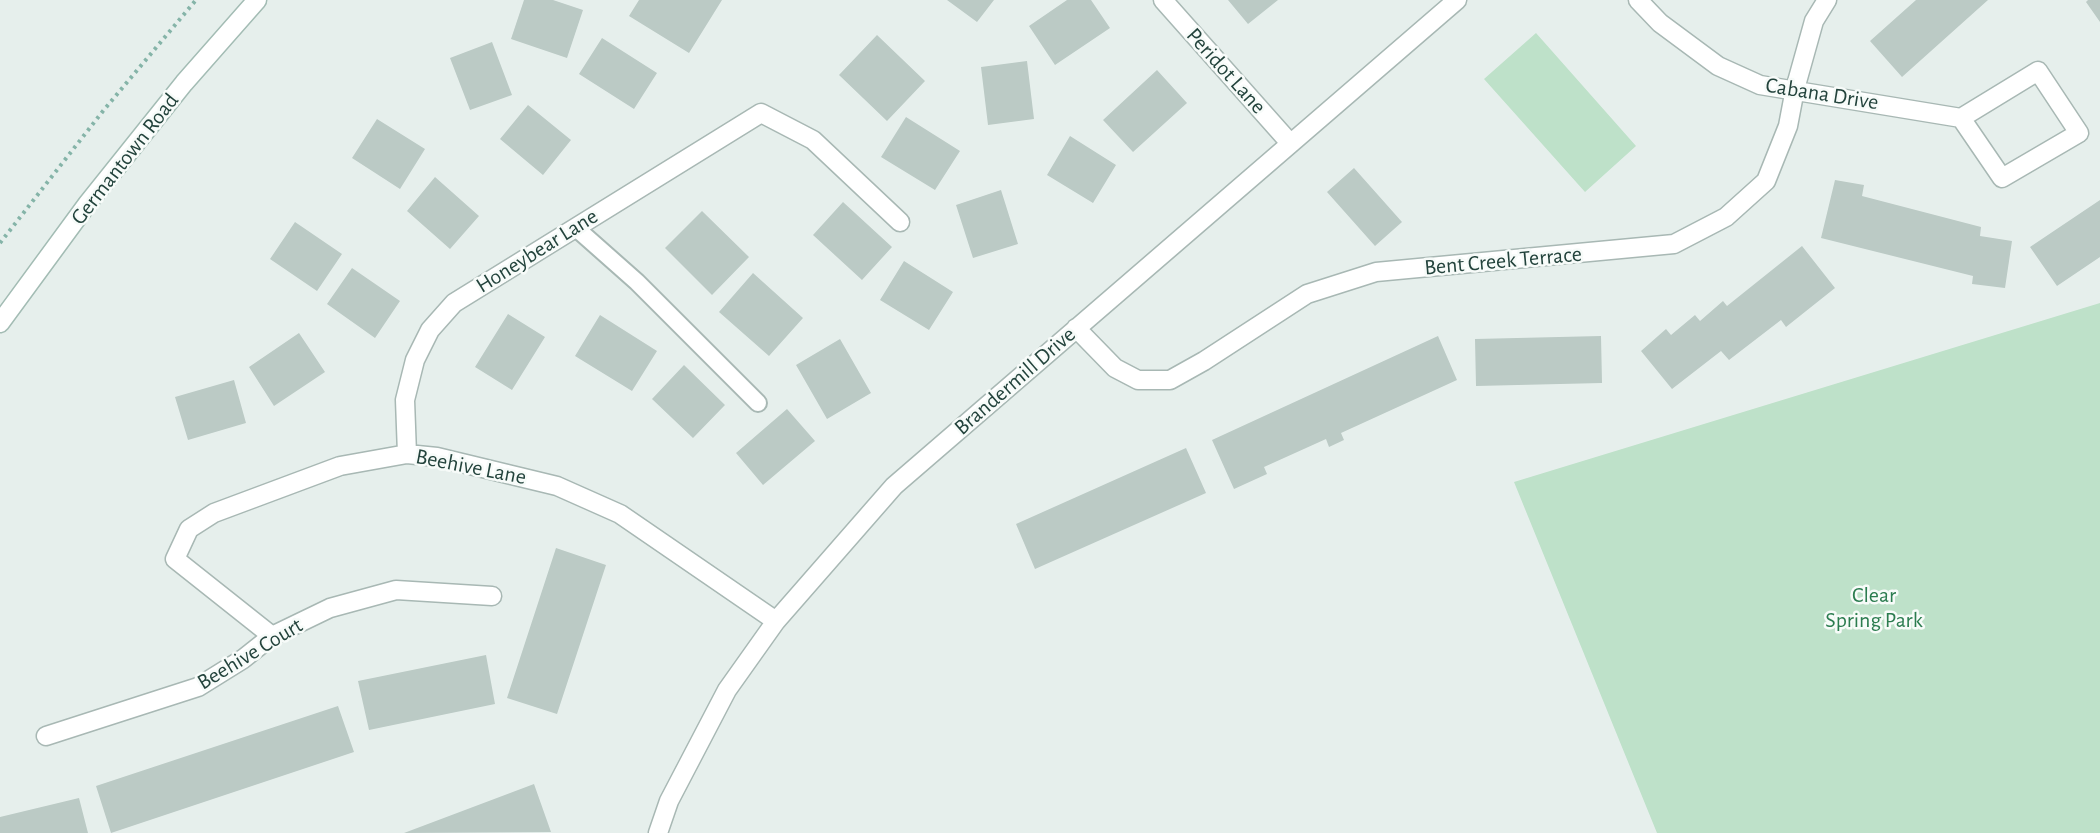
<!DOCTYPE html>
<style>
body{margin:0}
canvas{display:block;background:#e6efec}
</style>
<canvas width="2100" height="833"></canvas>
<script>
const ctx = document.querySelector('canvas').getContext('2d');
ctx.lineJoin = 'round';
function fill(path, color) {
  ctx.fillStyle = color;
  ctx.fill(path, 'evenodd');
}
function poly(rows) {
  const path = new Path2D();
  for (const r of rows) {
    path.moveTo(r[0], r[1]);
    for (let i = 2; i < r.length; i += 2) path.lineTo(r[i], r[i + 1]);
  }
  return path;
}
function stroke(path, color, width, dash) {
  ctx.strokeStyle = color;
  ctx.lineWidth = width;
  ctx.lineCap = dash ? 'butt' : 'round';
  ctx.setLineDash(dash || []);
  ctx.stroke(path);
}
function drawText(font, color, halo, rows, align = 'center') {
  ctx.font = font + ' "Alegreya Sans",sans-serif';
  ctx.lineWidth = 5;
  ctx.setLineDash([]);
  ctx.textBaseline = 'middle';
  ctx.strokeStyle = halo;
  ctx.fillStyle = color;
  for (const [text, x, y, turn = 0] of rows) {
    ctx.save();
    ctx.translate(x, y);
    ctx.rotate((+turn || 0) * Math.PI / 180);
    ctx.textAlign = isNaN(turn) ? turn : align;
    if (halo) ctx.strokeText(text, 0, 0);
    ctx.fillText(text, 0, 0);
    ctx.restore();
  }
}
fill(poly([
 [1536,33,1636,146,1585,192,1484,79],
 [2100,303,2100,833,1657,833,1514,482]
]), '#bee1c9');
fill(poly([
 [524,0,553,0,583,10,567,58,511,39],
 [639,0,722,0,689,53,629,16],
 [947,0,994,0,977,22],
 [1067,0,1091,0,1110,28,1055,65,1029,26],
 [1228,0,1278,0,1248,24],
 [1916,0,1988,0,1902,77,1870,41],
 [2088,0,2100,0,2100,22,2086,2],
 [877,35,925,81,887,121,839,75],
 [602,38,657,73,634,109,579,74],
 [492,42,512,95,470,110,450,58],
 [1027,61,1034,119,988,125,981,67],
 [1157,70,1187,103,1133,152,1103,120],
 [528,105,571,140,543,175,500,139],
 [906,117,960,151,935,190,881,157],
 [377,119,425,149,400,189,352,158],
 [1070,136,1116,165,1093,203,1047,175],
 [1354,168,1402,222,1375,246,1327,192],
 [435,177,479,216,450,249,407,211],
 [1835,180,1864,185,1862,196,1981,227,1980,236,2012,241,2005,288,1972,284,1973,276,1821,238],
 [1001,190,1018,244,973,258,956,205],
 [2100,200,2100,257,2057,286,2030,247],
 [843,202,892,247,862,280,813,235],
 [702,211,749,257,712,295,665,248],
 [295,222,342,254,317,291,270,259],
 [1802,246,1835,288,1786,327,1781,320,1729,360,1721,351,1672,389,1641,351,1666,329,1671,335,1695,315,1700,321,1723,301,1727,306],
 [904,261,953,292,929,330,880,300],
 [352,268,400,301,375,338,327,304],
 [753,273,803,318,769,356,719,312],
 [508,314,545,337,512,390,475,367],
 [600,315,657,351,632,391,575,356],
 [299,333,325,372,274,406,249,367],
 [1438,336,1457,380,1341,433,1344,440,1329,447,1326,439,1264,467,1267,474,1234,489,1212,440],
 [1601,336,1602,383,1476,386,1475,339],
 [840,339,871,393,827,419,796,365],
 [684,365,725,405,693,438,652,399],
 [234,380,246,423,188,440,175,397],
 [787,409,815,441,763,485,736,453],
 [1186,448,1206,493,1035,569,1016,524],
 [556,548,606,565,557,714,507,698],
 [486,655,495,704,369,730,358,681],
 [338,706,354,752,111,833,96,786],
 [534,784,551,832,404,833],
 [79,798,88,833,0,833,0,817]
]), '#bbcac5');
const lane = poly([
 [576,228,637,282,758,403]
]);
const street = poly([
 [1163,0,1290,143],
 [1638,0,1660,23,1718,66,1760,85,1961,118,2038,71,2079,133,2002,178,1961,118],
 [1076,328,1115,368,1138,380,1170,380,1204,361,1307,294,1376,272,1674,244,1726,217,1766,181,1788,126,1795,89,1814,21,1827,0],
 [407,454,405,400,415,360,430,330,454,303,761,113,813,140,900,222],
 [272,636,175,559,189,529,214,513,340,466,407,454,437,457,557,486,620,514,776,621],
 [46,736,198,687,243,659,272,636,330,608,396,590,492,596],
 [658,833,669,801,727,690,776,621,894,486,1457,0]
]);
const secondary = poly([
 [0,323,88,203,184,83,257,0]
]);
stroke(lane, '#a8b8b4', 20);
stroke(street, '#a8b8b4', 21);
stroke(secondary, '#a3bcb4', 21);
stroke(poly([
 [0,243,103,111,196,0]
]), '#85b4a8', 4, [3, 4.5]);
stroke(lane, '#fff', 16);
stroke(street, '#fff', 18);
stroke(secondary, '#fff', 18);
drawText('22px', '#23433c', '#f7fbf9', [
 ["Peridot Lane",1226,71,48],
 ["Cabana Drive",1822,94,9],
 ["Germantown Road",125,159,-52],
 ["Honeybear Lane",537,251,-32],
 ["Bent Creek Terrace",1503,261,-5],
 ["Brandermill Drive",1015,381,-41],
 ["Beehive Lane",471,467,11],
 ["Beehive Court",250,654,-31]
]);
drawText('22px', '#2b7c4f', '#f7fbf9', [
 ["Clear",1874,595],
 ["Spring Park",1874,620]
]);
</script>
